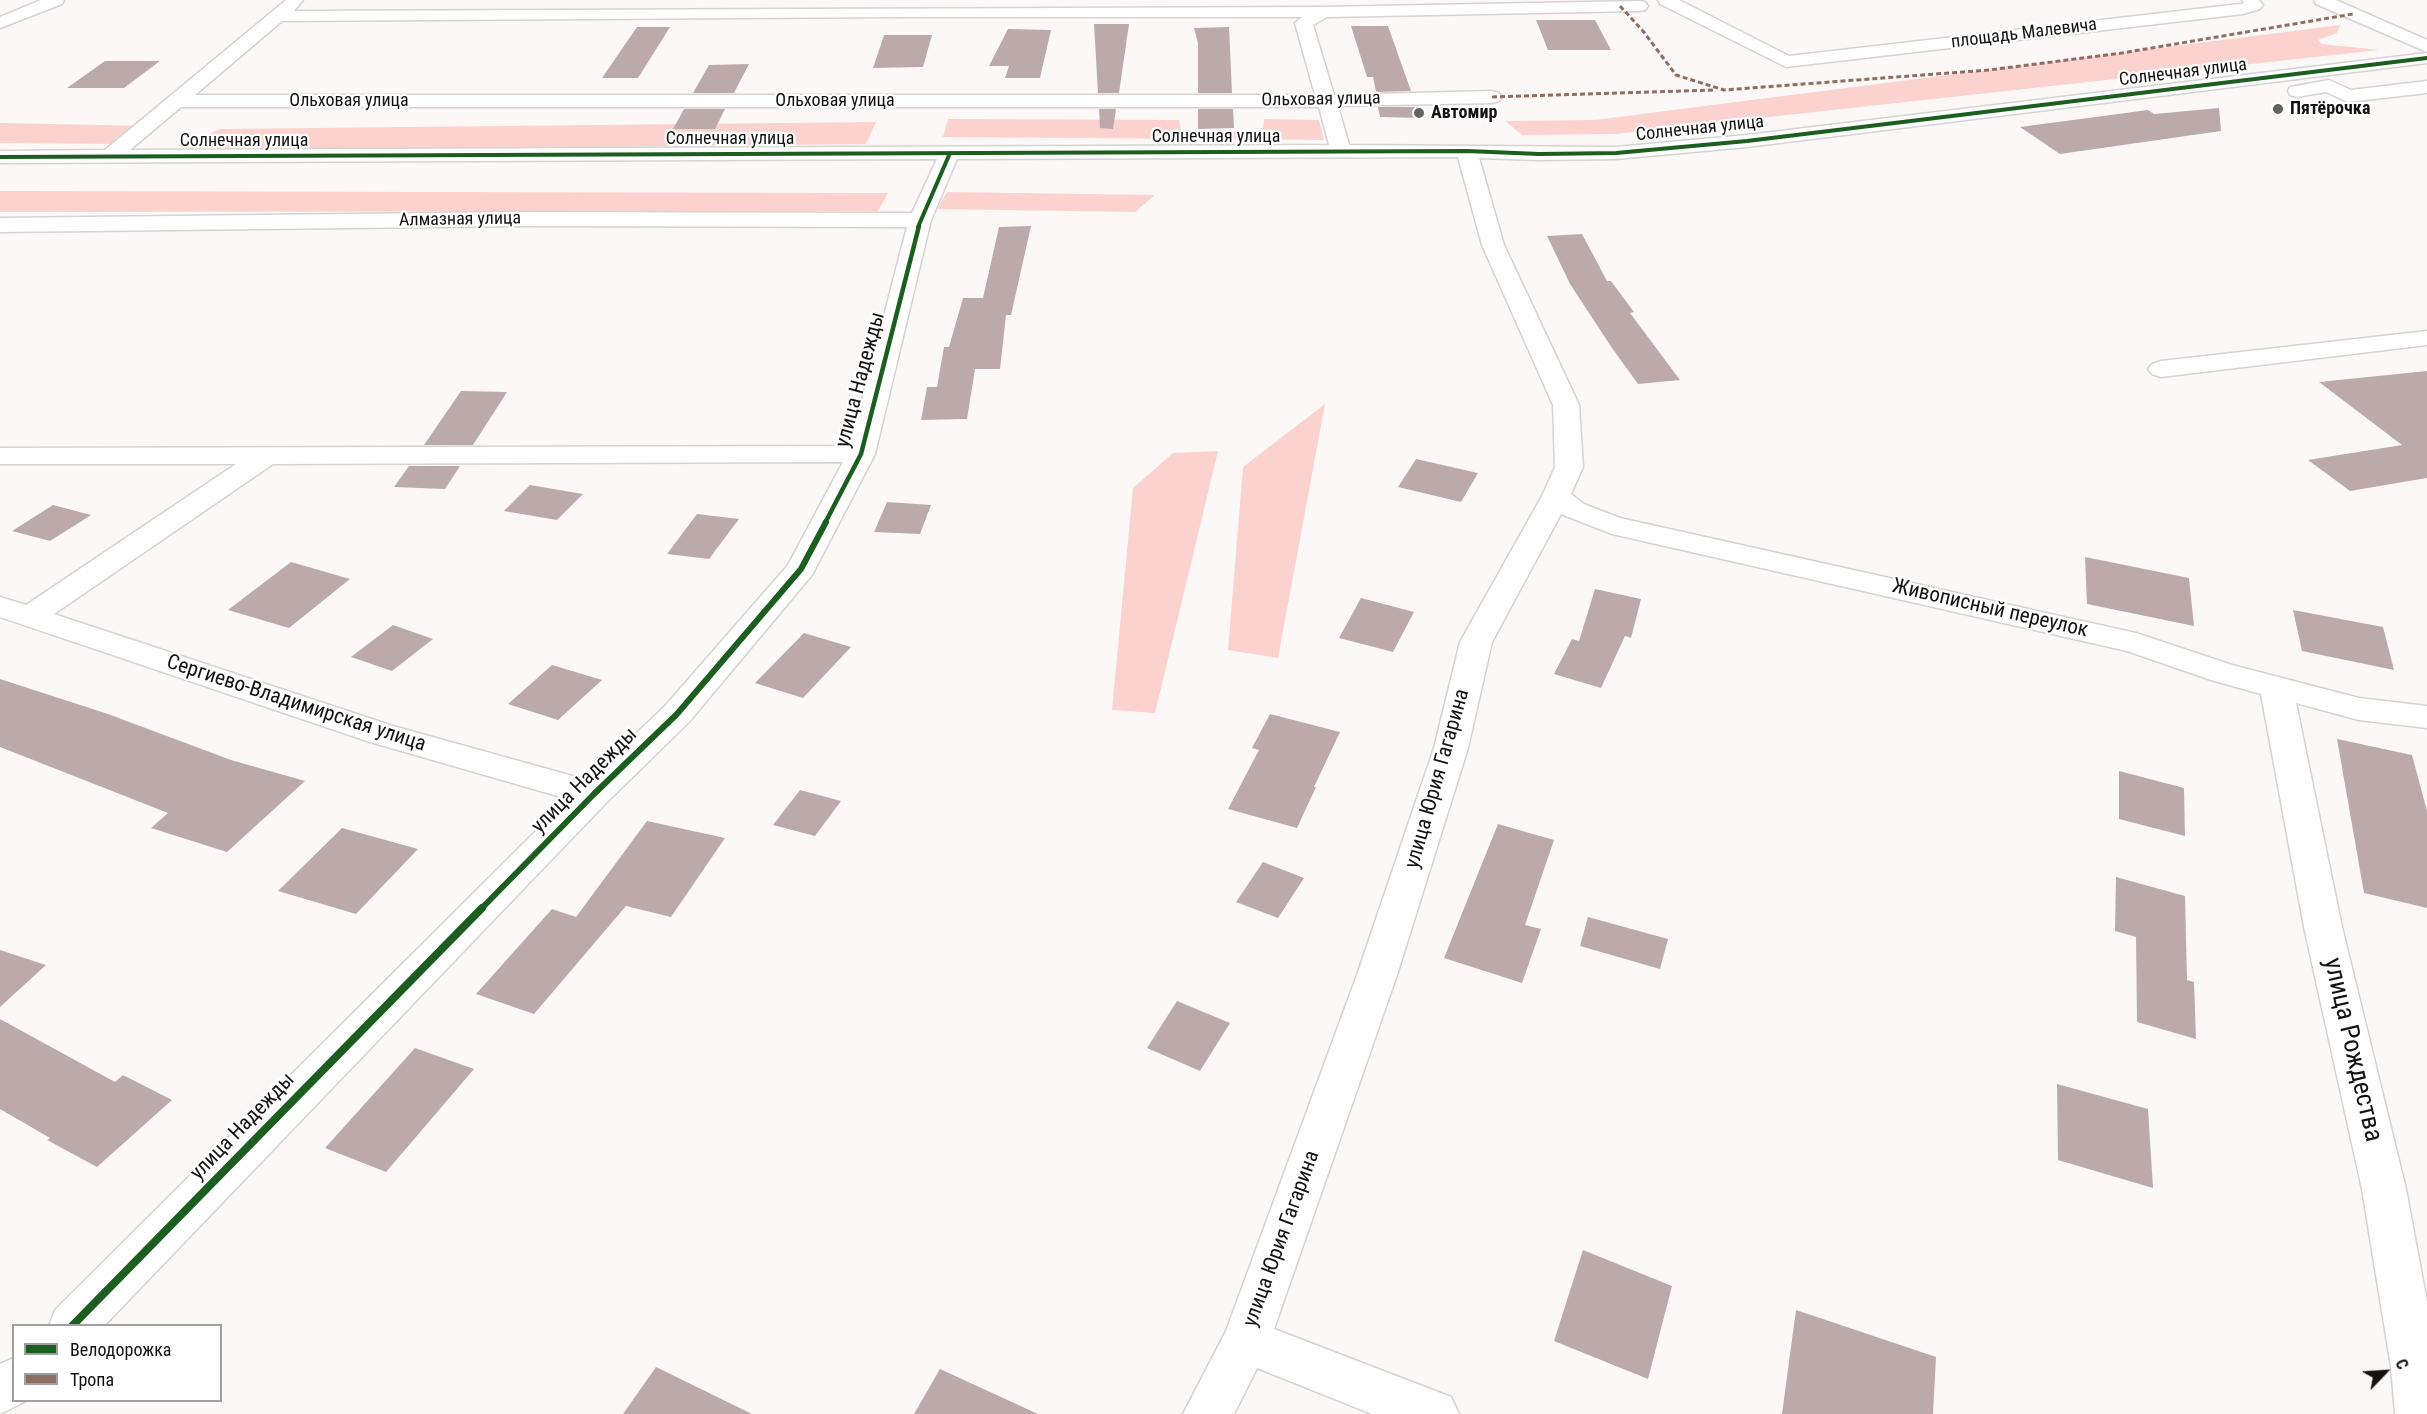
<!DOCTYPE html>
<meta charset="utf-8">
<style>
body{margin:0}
#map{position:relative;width:2427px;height:1414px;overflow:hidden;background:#fdf8f8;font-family:"Roboto Condensed",sans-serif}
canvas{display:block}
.legend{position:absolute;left:12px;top:1324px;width:210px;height:78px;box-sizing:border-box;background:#fff;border:2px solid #a1a0a0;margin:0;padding:8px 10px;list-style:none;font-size:18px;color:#131111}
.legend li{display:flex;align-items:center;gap:12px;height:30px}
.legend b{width:30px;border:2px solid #a1a0a0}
.north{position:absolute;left:2355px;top:1342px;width:60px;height:60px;-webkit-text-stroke:4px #fff;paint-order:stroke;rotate:65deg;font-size:16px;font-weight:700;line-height:24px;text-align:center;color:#131111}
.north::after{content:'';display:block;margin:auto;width:21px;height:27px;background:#131111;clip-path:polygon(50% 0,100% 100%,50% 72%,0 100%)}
</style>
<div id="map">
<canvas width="2427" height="1414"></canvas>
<ul class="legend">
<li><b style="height:8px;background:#1b5e20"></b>Велодорожка</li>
<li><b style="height:8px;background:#8d6e63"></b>Тропа</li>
</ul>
<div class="north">С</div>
</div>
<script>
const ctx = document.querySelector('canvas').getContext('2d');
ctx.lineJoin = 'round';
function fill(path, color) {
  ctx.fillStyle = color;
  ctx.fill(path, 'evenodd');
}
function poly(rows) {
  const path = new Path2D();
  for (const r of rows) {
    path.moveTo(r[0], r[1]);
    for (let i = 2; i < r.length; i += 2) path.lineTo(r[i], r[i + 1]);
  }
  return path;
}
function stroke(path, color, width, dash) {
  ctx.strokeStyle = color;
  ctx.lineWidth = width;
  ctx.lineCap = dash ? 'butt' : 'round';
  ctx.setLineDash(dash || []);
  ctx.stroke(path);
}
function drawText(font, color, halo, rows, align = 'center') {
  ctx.font = font + ' "Roboto Condensed",sans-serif';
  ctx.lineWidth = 4.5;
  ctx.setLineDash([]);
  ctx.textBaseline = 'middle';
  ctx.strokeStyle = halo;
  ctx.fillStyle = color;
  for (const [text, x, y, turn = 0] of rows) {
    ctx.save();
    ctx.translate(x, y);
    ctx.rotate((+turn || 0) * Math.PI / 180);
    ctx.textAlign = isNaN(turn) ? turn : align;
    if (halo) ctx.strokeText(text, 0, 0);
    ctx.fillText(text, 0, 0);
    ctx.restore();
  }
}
fill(poly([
 [2340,25,2337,33,2318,40,2322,44,2379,50,1615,134,1522,135,1505,121,1595,120],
 [948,119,1179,120,1182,134,1263,131,1264,119,1319,120,1324,140,943,137],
 [876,122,866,144,176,151,219,129],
 [0,123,152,126,119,144,0,143],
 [0,191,888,193,878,211,0,212],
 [947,192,1155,195,1135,212,937,209],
 [1325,404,1278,658,1228,650,1243,467],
 [1218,451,1155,713,1112,710,1133,488,1173,453]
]), '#fbd2ce');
fill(poly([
 [1536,20,1595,20,1611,50,1548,50],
 [1094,24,1129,24,1119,93,1098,93],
 [1351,26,1388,26,1411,91,1376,92,1373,77,1367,77],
 [637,27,670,27,638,78,602,78],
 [1229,27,1232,93,1198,93,1198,43,1194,28],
 [1008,29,1051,30,1040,78,1005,78,1009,66,989,66],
 [884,35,932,35,923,67,873,68],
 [105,61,160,61,124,88,67,88],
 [749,64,734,93,693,93,709,65],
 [1378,107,1417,107,1421,118,1380,117],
 [2219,108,2221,131,2060,154,2020,127,2148,110,2154,114],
 [684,109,725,109,715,129,673,129],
 [1099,109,1116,109,1113,129,1100,128],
 [1198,109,1233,109,1234,128,1198,129],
 [1031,226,1011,315,1006,315,1000,369,975,369,967,419,921,420,927,387,937,387,944,347,949,347,963,298,983,298,999,227],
 [1582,234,1607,281,1611,281,1634,312,1630,313,1680,380,1638,384,1612,348,1570,284,1547,236],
 [2427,371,2427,478,2350,491,2308,460,2402,445,2319,382],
 [461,391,507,392,473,445,424,445],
 [1416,459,1478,473,1461,502,1398,487],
 [409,466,460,466,445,489,394,487],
 [530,485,583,494,557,520,504,511],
 [887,502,931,505,920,534,874,532],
 [53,505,91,515,50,541,12,531],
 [697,514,739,519,709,559,667,554],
 [2085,557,2189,578,2194,626,2087,604],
 [291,562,350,579,289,628,228,610],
 [1595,589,1641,599,1631,638,1625,636,1601,688,1554,674,1572,639,1579,641],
 [1361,598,1414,612,1393,652,1339,638],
 [2293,610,2383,627,2394,670,2302,651],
 [393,625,433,639,392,671,351,657],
 [804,633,851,647,803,698,755,683],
 [552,665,602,680,558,720,508,704],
 [0,679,108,714,231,760,305,781,227,852,151,828,168,813,0,747],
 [1270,714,1340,732,1314,787,1316,787,1297,828,1228,809,1259,750,1252,748],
 [2337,739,2412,755,2427,811,2427,908,2364,893],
 [2119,771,2184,788,2185,836,2119,819],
 [800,790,841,801,815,836,773,825],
 [647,821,725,838,671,917,626,906,534,1014,476,994,552,909,576,917],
 [1498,824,1554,840,1525,925,1541,929,1522,983,1444,958],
 [342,828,418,849,356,914,278,891],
 [1263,862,1304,878,1278,918,1236,902],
 [2116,877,2185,896,2187,980,2194,982,2196,1039,2137,1022,2136,937,2115,931],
 [1588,917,1668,939,1660,969,1580,946],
 [0,950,46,965,0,1007],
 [1177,1001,1230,1023,1200,1071,1147,1048],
 [0,1019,115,1082,123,1075,172,1100,97,1167,47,1140,50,1138,0,1109],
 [415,1048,474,1069,386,1172,325,1148],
 [2057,1084,2148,1109,2153,1188,2058,1160],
 [1583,1250,1672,1286,1648,1379,1554,1341],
 [1796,1310,1936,1357,1933,1414,1782,1414],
 [656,1367,752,1414,623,1414],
 [940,1369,1038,1414,914,1414]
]), '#bcaaaa');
const minor = poly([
 [41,0,64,0,62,4,0,28,0,17,41,0],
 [286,0,303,0,294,11,1323,7,1639,1,1645,2,1648,6,1645,10,1639,11,1327,17,1313,25,1334,95,1492,91,1499,93,1502,97,1499,101,1492,103,1338,106,1349,145,1616,147,1747,135,2427,53,2427,63,1747,147,1616,159,1539,160,1479,158,1504,245,1579,405,1583,467,1571,494,1584,504,1620,518,2136,633,2232,665,2359,698,2427,706,2427,728,2359,720,2296,703,2342,927,2406,1189,2427,1302,2427,1414,2395,1414,2391,1367,2362,1189,2304,927,2261,694,2211,680,2127,651,1612,534,1561,514,1492,642,1468,748,1397,975,1274,1329,1451,1397,1459,1414,1372,1414,1257,1368,1234,1414,1183,1414,1226,1331,1357,975,1434,748,1460,642,1542,496,1555,467,1553,405,1482,245,1458,157,957,159,931,220,875,454,812,575,689,722,606,803,104,1326,49,1326,55,1310,568,799,370,742,0,617,0,597,26,605,236,464,0,464,0,448,850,446,907,227,524,226,0,232,0,218,524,212,912,213,937,159,0,163,0,151,105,150,286,0],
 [899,17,1302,17,1295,23,1315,95,195,95,282,21,899,17],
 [181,107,1319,107,1329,145,130,150,181,107],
 [843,462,788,565,665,706,587,780,393,726,54,614,273,464,843,462],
 [1658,0,1679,0,1789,56,2240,4,2244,3,2242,0,2259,0,2263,5,2260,9,2243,14,1786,67,1660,4,1658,0],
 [2314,0,2336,0,2427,40,2427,52,2316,4,2314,0],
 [2329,80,2351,90,2427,81,2427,93,2348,102,2326,92,2297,97,2290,95,2288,91,2290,87,2329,80],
 [2427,331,2427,345,2161,377,2152,374,2148,369,2152,364,2161,361,2427,331],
 [14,1358,14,1400,28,1400,0,1414,0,1364,14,1358]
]);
stroke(minor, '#d5d2d2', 3);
fill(minor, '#fffefe');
stroke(poly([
 [1620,6,1643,31,1676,75,1724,90,1989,70,2122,53,2353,14],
 [1492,97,1715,90]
]), '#8d6e63', 3, [5, 3]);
stroke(poly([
 [0,157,1467,151,1539,154,1616,153,1747,141,2427,58],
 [918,227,950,153]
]), '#1b5e20', 4);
stroke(poly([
 [825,523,861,454,919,226]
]), '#1b5e20', 4.5);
stroke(poly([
 [480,910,594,794,677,714,801,569,826,522]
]), '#1b5e20', 6);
stroke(poly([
 [72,1326,482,908]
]), '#1b5e20', 8);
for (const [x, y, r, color] of [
 [2278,109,6,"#656262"],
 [1419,113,6,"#656262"]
]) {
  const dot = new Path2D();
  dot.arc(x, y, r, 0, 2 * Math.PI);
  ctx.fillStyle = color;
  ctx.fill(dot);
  stroke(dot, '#fff', 2);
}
drawText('18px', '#131111', '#fff', [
 ["площадь Малевича",2024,34,-7],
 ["Солнечная улица",2183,73,-7],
 ["Ольховая улица",1321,100,-1],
 ["Ольховая улица",349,101],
 ["Ольховая улица",835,101],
 ["Солнечная улица",1700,129,-6],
 ["Солнечная улица",1216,137],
 ["Солнечная улица",730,139],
 ["Солнечная улица",244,141],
 ["Алмазная улица",460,220,-1]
]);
drawText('bold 18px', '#131111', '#fff', [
 ["Пятёрочка",2290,109],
 ["Автомир",1431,113]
], 'left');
drawText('21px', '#131111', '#fff', [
 ["улица Надежды",861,380,-75],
 ["Живописный переулок",1990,609,13],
 ["Сергиево-Владимирская улица",296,704,18],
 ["улица Юрия Гагарина",1438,779,-74],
 ["улица Надежды",585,781,-45],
 ["улица Надежды",243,1127,-46],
 ["улица Юрия Гагарина",1282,1239,-70]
]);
drawText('26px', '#131111', '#fff', [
 ["улица Рождества",2352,1050,77]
]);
</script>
